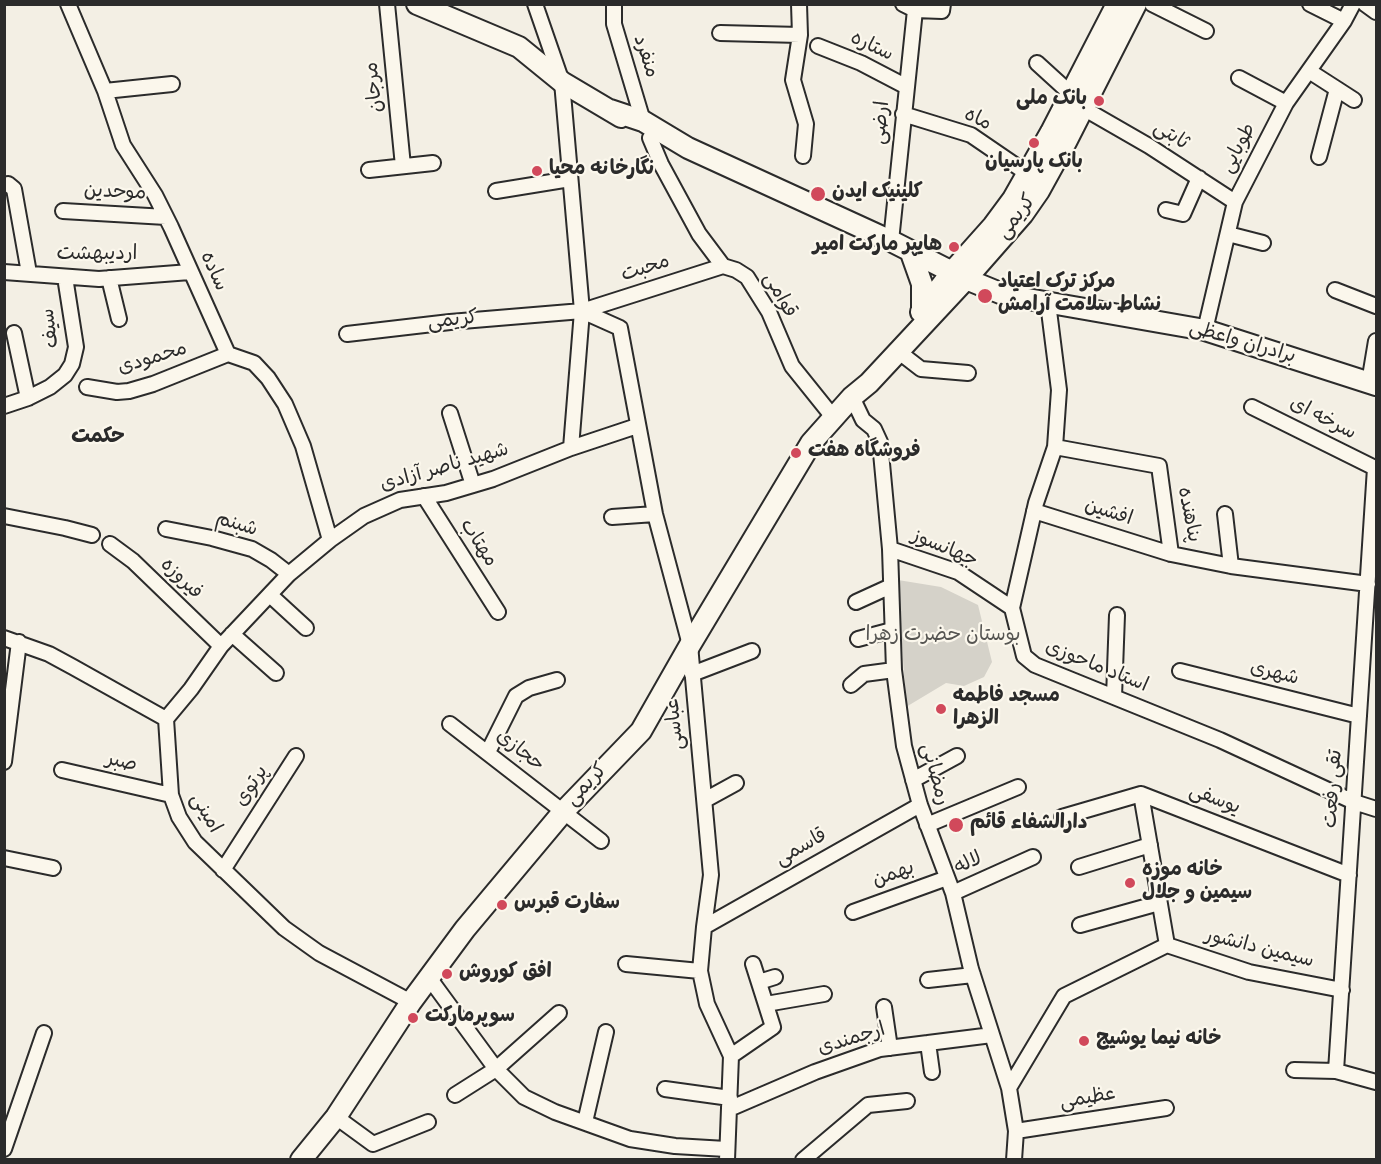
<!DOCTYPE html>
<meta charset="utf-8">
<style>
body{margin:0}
#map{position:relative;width:1381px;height:1164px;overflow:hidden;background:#f3efe4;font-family:"Gochi Hand",sans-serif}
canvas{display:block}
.frame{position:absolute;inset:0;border:6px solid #2b2b2b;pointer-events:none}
</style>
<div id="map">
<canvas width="1381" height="1164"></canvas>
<div class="frame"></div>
</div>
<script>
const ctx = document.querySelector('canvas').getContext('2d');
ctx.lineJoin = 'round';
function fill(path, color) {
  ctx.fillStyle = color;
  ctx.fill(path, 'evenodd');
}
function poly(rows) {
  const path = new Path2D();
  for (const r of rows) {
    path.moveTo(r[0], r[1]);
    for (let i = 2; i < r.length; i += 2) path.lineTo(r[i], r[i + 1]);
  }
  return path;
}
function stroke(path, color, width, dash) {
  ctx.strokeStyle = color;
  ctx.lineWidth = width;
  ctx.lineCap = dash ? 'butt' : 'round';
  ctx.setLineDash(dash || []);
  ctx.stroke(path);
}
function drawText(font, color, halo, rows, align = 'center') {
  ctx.font = font + ' "Gochi Hand","Playpen Sans Arabic",sans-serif';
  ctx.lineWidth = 4.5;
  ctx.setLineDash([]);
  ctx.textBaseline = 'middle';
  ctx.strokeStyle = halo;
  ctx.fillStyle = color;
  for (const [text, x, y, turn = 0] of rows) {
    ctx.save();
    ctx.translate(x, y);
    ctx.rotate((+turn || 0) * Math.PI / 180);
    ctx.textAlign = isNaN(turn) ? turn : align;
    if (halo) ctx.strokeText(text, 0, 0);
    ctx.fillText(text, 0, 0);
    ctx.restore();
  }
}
fill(poly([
 [898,580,941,587,978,605,992,662,984,677,964,686,946,683,906,707]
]), '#d5d2c9');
const minor = poly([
 [68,4,105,91,123,145,155,195,171,227,228,354,254,363,268,378,285,404,303,446,330,540],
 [387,4,403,166],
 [535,4,562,82,582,311,571,448],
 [614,4,614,24,643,121],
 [799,4,800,35,793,80,806,124,803,156],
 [903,4,915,10,942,11,943,4],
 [1152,4,1206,31],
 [1310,4,1344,21],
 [1365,4,1376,12],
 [720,33,800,35],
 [818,46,861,63,907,87],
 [1037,63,1071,94],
 [1309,71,1337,89,1319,157],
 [1239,78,1286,103],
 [1337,89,1354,100],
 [105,91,172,84],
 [1083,108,1149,146,1235,202],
 [903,114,971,135,1028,174],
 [650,138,661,164,699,234,723,266,736,270,747,277,769,312,792,366,833,417],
 [369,170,433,163],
 [4,185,8,184,14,189,29,273],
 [496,191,570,179],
 [1166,210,1183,214,1199,178],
 [63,211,166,217],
 [1228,234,1263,243],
 [891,241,915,10],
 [4,272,99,279,190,272],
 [109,278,119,319],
 [1335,290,1376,306],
 [1048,303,1059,390,1055,447,1036,503,1012,608,1024,656,1035,665,1220,740,1354,802,1376,809],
 [582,311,620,328,655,514,690,645,711,875,704,927,700,971,707,1004,731,1056,727,1160],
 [1205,330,1235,202,1286,103,1344,21,1353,4],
 [14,333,28,398],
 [347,334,450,322,582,311,723,266],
 [899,352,921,369,968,373],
 [1369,383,1376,341],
 [87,387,117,392,129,391,153,384,228,354],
 [852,397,863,420,874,429,880,442,890,549,894,670,904,746,920,805,953,893,971,969,1009,1088,1016,1131,1014,1160],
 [4,406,28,398,50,387,65,375,72,364,76,347,65,277],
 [1252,407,1375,468,1336,1071],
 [450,413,473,485],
 [1055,447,1159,466,1171,554],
 [424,496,498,612],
 [1034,511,1171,554,1231,566,1368,584],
 [1225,514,1231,566],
 [4,516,65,528,92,535],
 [612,517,655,514],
 [166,529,212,538,252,549,271,560,289,574],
 [110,544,133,561,221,646],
 [890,549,958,572,1012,608],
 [270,595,306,628],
 [856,602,891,586],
 [232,634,276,673],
 [4,638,49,654,73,667,166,719,171,795,179,817,195,842,284,928,319,953,411,1002],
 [858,639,892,630],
 [1180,671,1359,716],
 [692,674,752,651],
 [851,685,864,674,894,670],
 [1114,697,1117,615],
 [166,719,191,689,221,646,289,574,330,540,364,516,400,500,446,493,493,479,571,448,637,426],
 [450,724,601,841],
 [488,752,516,696,529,688,557,680],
 [4,762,19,642],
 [62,770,171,795],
 [913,780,957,756],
 [1141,794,1167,945],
 [705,800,736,783],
 [1062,817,1141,794,1349,875],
 [927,825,1018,787],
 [4,858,53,868],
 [1079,867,1150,845],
 [223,870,296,756],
 [953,893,1033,857],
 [853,912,947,878],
 [1080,925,1159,903],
 [704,927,920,805],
 [626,964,700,971],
 [430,979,496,1069,524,1097,555,1112,630,1139,675,1146,726,1149],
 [928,980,973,975],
 [759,982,775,977],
 [766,1004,824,994],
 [884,1007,890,1048],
 [928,1043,932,1072],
 [731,1056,773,1027,753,964],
 [1294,1070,1336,1071,1376,1082],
 [1009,1088,1064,996,1167,945,1249,972,1342,990],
 [665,1089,730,1098],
 [455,1095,496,1069,559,1013],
 [729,1109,815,1072,880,1049,992,1035],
 [336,1117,373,1144,428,1122],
 [585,1122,606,1032],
 [1016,1131,1166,1108],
 [4,1149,44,1033],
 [803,1160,868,1105,907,1101]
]);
const secondary = poly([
 [417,4,519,47,562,82,621,117],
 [610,110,643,121,688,148,891,241,952,272],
 [911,253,922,284,922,310],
 [966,279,1005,295,1205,330,1376,385],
 [921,312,952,272,993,226,1013,199,1051,132,1117,4],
 [301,1160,336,1117,411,1002,465,929,563,812,641,731,690,645,811,443,852,397,869,383,966,279,1023,214,1039,191,1066,142,1136,4]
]);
stroke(minor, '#2b2b2b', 18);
stroke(secondary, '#2b2b2b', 24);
stroke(minor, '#fbf7ec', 14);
stroke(secondary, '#fbf7ec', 20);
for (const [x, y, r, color] of [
 [1099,101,6,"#d1495b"],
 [1034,143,6,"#d1495b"],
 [537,171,6,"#d1495b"],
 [818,194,8,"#d1495b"],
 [954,247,6,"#d1495b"],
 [985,296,8,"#d1495b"],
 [796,453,6,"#d1495b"],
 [941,709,6,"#d1495b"],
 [956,825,8,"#d1495b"],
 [1130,883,6,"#d1495b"],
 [502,905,6,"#d1495b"],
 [447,974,6,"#d1495b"],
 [413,1018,6,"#d1495b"],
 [1084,1041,6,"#d1495b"]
]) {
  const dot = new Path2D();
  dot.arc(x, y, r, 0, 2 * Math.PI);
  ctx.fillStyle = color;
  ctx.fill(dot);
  stroke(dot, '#fbf7ec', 2);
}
drawText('20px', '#2b2b2b', '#fbf7ec', [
 ["ستاره",871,48,25],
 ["منفرد",644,57,72],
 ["مرجان",376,87,-96],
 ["ماه",977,121,26],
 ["ارضی",883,123,-84],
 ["ثابتی",1170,137,32],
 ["طوبایی",1240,149,-62],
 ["موحدین",115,194,3],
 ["کریمی",1018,218,-52],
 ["اردیبهشت",97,256],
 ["محبت",646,270,-18],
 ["ساده",212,272,66],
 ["قوامی",778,296,61],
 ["کریمی",453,322,-6],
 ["سیف",52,328,-97],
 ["برادران واعظی",1242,344,16],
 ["محمودی",153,360,-17],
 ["سرخه ای",1322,420,27],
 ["شهید ناصر آزادی",445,469,-16],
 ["افشین",1108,514,18],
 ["پناهنده",1187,515,79],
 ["شبنم",236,526,17],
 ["مهتاب",477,544,57],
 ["جهانسوز",944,550,23],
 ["فیروزه",180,580,44],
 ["استاد ماحوزی",1096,668,22],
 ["شهری",1274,675,14],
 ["عباسی",677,724,-96],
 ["حجازی",519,752,38],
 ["صبر",121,764,13],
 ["رمضانی",933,775,75],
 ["کریمی",588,786,-46],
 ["پرتوی",253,787,-57],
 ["تقی رفعت",1335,789,-86],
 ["یوسفی",1214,801,21],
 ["امینی",204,814,60],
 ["قاسمی",802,849,-29],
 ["لاله",969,865,-24],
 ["بهمن",894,876,-19],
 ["سیمین دانشور",1259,950,14],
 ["ارجمندی",852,1041,-17],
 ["عظیمی",1088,1100,-9]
]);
drawText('bold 20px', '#2b2b2b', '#fbf7ec', [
 ["بانک ملی",1087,101,"right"],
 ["بانک پارسیان",1034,164,"center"],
 ["نگارخانه محیا",549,171],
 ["کلینیک ایدن",832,194],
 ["هایپر مارکت امیر",942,247,"right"],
 ["مرکز ترک اعتیاد",998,284],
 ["نشاط سلامت آرامش",998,307],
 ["فروشگاه هفت",808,453],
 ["مسجد فاطمه",953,698],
 ["الزهرا",953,721],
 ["دارالشفاء قائم",970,825],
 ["خانه موزه",1142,872],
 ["سیمین و جلال",1142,895],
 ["سفارت قبرس",514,905],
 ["افق کوروش",459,974],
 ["سوپرمارکت",425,1018],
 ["خانه نیما یوشیج",1096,1041]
], 'left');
drawText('20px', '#565552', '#fbf7ec', [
 ["بوستان حضرت زهرا",943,637]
]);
drawText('bold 21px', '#2b2b2b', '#fbf7ec', [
 ["حکمت",98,439]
]);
</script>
